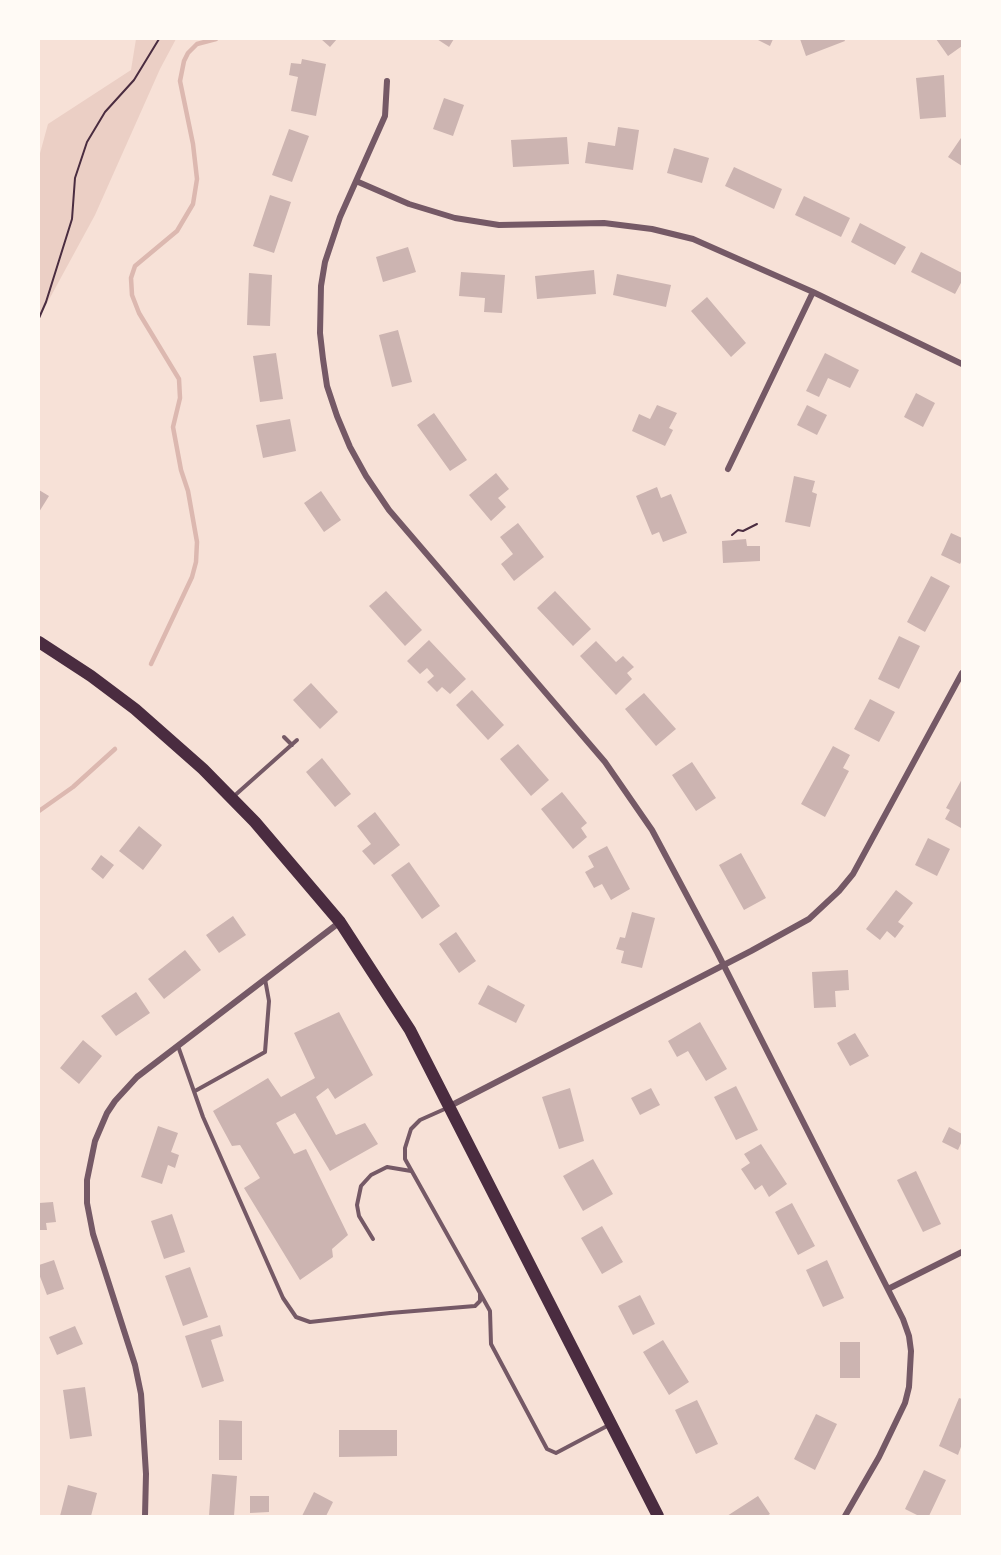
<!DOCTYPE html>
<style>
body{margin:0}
#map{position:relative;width:1001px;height:1555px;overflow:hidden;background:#f7e1d7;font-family:Quicksand,sans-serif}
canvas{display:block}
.frame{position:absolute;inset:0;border:40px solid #fffaf5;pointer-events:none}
</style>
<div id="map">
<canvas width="1001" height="1555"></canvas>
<div class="frame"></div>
</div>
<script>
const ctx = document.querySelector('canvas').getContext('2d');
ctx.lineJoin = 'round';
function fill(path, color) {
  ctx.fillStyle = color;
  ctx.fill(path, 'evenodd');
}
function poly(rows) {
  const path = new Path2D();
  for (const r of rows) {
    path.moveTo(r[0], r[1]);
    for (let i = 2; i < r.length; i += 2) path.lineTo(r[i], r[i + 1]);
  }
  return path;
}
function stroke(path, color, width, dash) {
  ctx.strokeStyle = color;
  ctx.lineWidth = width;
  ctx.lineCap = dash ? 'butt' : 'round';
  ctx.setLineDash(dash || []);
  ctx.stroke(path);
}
fill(poly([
 [136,39,176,39,160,69,95,215,39,318,39,157,48,124,131,70]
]), '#ebcfc5');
stroke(poly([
 [151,664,192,577,196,562,197,542,188,491,181,470,173,427,180,398,179,379,139,313,132,295,131,278,135,266,177,231,193,204,197,179,193,144,180,81,184,61,188,53,197,44,216,39],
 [39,811,73,787,115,749]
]), '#dcb8b0', 4.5);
fill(poly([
 [321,39,337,39,330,47],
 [437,39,454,39,449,47],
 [756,39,773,39,770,46],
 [800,39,844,39,845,41,806,56],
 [936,39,962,39,962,46,948,56],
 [302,59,326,64,316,116,291,111,298,77,289,75,291,63,301,64],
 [944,75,946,117,920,119,916,78],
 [444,98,464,105,453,136,433,129],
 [618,127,639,130,633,170,585,163,588,142,615,146],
 [289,129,309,136,292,182,272,175],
 [567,137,569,164,513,167,511,140],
 [961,138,962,139,962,166,948,157],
 [674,148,709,158,702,183,667,173],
 [734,167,782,189,774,209,725,186],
 [270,195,291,202,274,253,253,246],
 [804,196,850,218,841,237,795,215],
 [860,223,906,247,895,265,851,242],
 [408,247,416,272,383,282,376,257],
 [921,252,962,273,962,281,955,294,911,272],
 [594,270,596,294,537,299,535,276],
 [461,272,505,275,502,313,484,312,485,298,459,296],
 [249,273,272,275,270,326,247,325],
 [617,274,671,285,666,307,613,295],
 [707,297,746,343,731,357,691,311],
 [398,330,412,382,392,387,379,335],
 [276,353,283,399,260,402,253,356],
 [825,353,859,370,850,388,828,378,819,397,806,391],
 [916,393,935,403,923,427,904,417],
 [657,405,677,413,669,428,673,430,665,446,632,431,639,414,650,419],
 [807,405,827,415,817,435,797,425],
 [434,413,467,460,450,471,417,425],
 [290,419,296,451,263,458,256,425],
 [496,473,509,489,498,498,506,507,491,521,469,495],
 [794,476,815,481,812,492,817,494,810,527,785,522],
 [657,487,661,498,671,494,687,533,663,542,659,532,652,535,636,496],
 [39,490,49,496,39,512],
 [321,491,341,520,324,532,304,503],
 [518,523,544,557,514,581,501,564,513,554,500,537],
 [951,533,962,538,962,560,960,564,941,555],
 [746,539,747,546,760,546,760,561,723,563,722,541],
 [931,576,950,586,925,632,907,622],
 [386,591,422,630,405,646,369,606],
 [555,591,591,629,573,646,537,608],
 [899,636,920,646,899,689,878,679],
 [429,640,466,679,450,694,442,687,437,692,427,682,434,676,427,668,420,674,407,661],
 [596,641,616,662,623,656,634,667,627,673,632,679,616,695,580,656],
 [311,683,338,712,320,729,293,700],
 [472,690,504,725,488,740,456,705],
 [644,693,676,729,656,746,625,709],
 [870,699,895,712,879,742,854,729],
 [518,744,549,780,531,796,500,759],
 [833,746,850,755,843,768,849,771,825,817,801,804],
 [322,758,351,794,335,807,306,772],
 [692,762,716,798,696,811,672,775],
 [962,779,962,826,961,828,945,819,950,810,946,808],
 [562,792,587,823,581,828,587,837,573,849,541,809],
 [375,812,400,845,374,865,362,851,371,844,357,826],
 [139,826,162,845,143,870,119,851],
 [928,838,950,849,937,876,915,865],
 [607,846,630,889,611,900,602,884,594,888,585,872,594,867,588,856],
 [741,853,766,898,744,910,719,865],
 [101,855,114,865,103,879,91,869],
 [409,862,440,906,422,919,391,875],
 [896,890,913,903,898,922,904,926,895,938,887,931,880,940,866,929],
 [632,912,655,918,642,968,621,963,624,951,616,949,620,937,625,938],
 [233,916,246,935,219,953,206,935],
 [456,932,476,961,459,973,439,944],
 [185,950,201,970,164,999,148,979],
 [848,970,849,990,835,991,836,1007,814,1008,812,972],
 [488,985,525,1005,516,1023,478,1004],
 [136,992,150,1013,116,1036,101,1016],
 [339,1012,373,1075,335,1099,328,1088,316,1097,336,1135,365,1123,378,1144,330,1171,295,1113,276,1123,294,1154,306,1149,348,1235,332,1249,333,1257,300,1280,244,1188,260,1178,240,1145,232,1146,213,1111,268,1078,281,1097,315,1078,294,1033],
 [700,1022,727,1069,706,1081,688,1051,677,1057,668,1041],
 [855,1033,869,1056,850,1066,837,1043],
 [83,1040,102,1056,79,1084,60,1068],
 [736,1086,758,1130,736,1140,714,1097],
 [570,1088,584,1141,559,1149,542,1097],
 [651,1088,660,1105,640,1115,631,1098],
 [158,1126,178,1133,171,1152,179,1155,175,1168,168,1165,162,1184,141,1177],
 [949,1127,962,1134,962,1141,958,1150,942,1142],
 [761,1144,787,1184,769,1197,762,1185,755,1190,741,1169,750,1163,744,1154],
 [593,1159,613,1194,583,1211,563,1176],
 [916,1171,941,1224,923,1232,897,1180],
 [53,1202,56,1222,46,1223,47,1230,39,1230,39,1203],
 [792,1203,815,1246,798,1255,775,1212],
 [172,1214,185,1252,164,1259,151,1221],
 [602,1226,623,1262,602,1274,581,1238],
 [54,1260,64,1289,47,1295,39,1274,39,1265],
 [827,1260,844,1298,823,1307,806,1270],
 [190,1267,208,1317,183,1326,165,1276],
 [640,1295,655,1324,633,1335,618,1306],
 [220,1325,223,1336,211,1340,224,1381,202,1388,185,1336],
 [75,1326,83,1344,57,1355,49,1337],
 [663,1340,689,1382,669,1395,643,1352],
 [840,1342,860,1342,860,1378,840,1378],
 [85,1387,92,1436,70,1439,63,1390],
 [959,1398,962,1399,962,1444,958,1455,939,1446],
 [697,1400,718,1444,696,1454,675,1410],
 [816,1414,837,1424,815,1470,794,1459],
 [219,1420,242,1421,242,1460,219,1460],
 [339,1430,397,1430,397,1456,339,1457],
 [924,1470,946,1480,929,1516,919,1516,905,1509],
 [212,1474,237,1476,234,1516,209,1516],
 [68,1485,97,1493,91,1516,60,1516],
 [314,1492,333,1502,326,1516,302,1516],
 [250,1496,269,1496,269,1512,250,1513],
 [758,1496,770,1514,767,1516,727,1516]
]), '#ccb4b1');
stroke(poly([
 [39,318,46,302,72,219,75,178,87,142,105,112,134,80,159,39],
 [732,535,738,530,743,531,757,524]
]), '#4a2c40', 2);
stroke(poly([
 [284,737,292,745],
 [233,797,297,740],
 [178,1046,203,1117,283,1298,296,1317,310,1322,390,1313,475,1306,480,1301,480,1293,405,1159,405,1148,411,1129,420,1120,447,1108],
 [195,1091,265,1052,269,1001,265,979],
 [373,1239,359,1216,357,1205,361,1186,371,1175,387,1167,411,1171],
 [480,1293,490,1311,491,1344,547,1449,556,1453,609,1425]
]), '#755966', 4);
stroke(poly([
 [387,81,385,116,340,217,325,262,321,286,320,333,323,359,327,386,337,416,350,447,366,476,389,510,605,762,652,830,717,952,903,1319,909,1336,911,1351,909,1387,905,1403,879,1457,845,1516],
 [356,181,409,204,455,218,499,225,604,223,652,229,693,239,813,292,962,364],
 [728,469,813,292],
 [450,1106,751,951,809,919,839,891,853,874,962,673],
 [888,1289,962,1252],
 [145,1516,146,1474,141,1394,135,1365,93,1234,87,1203,87,1180,95,1141,107,1113,115,1101,137,1077,340,922]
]), '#755966', 6);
stroke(poly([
 [39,642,91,676,135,709,203,769,255,822,340,922,410,1030,658,1516]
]), '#4a2c40', 12);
</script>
